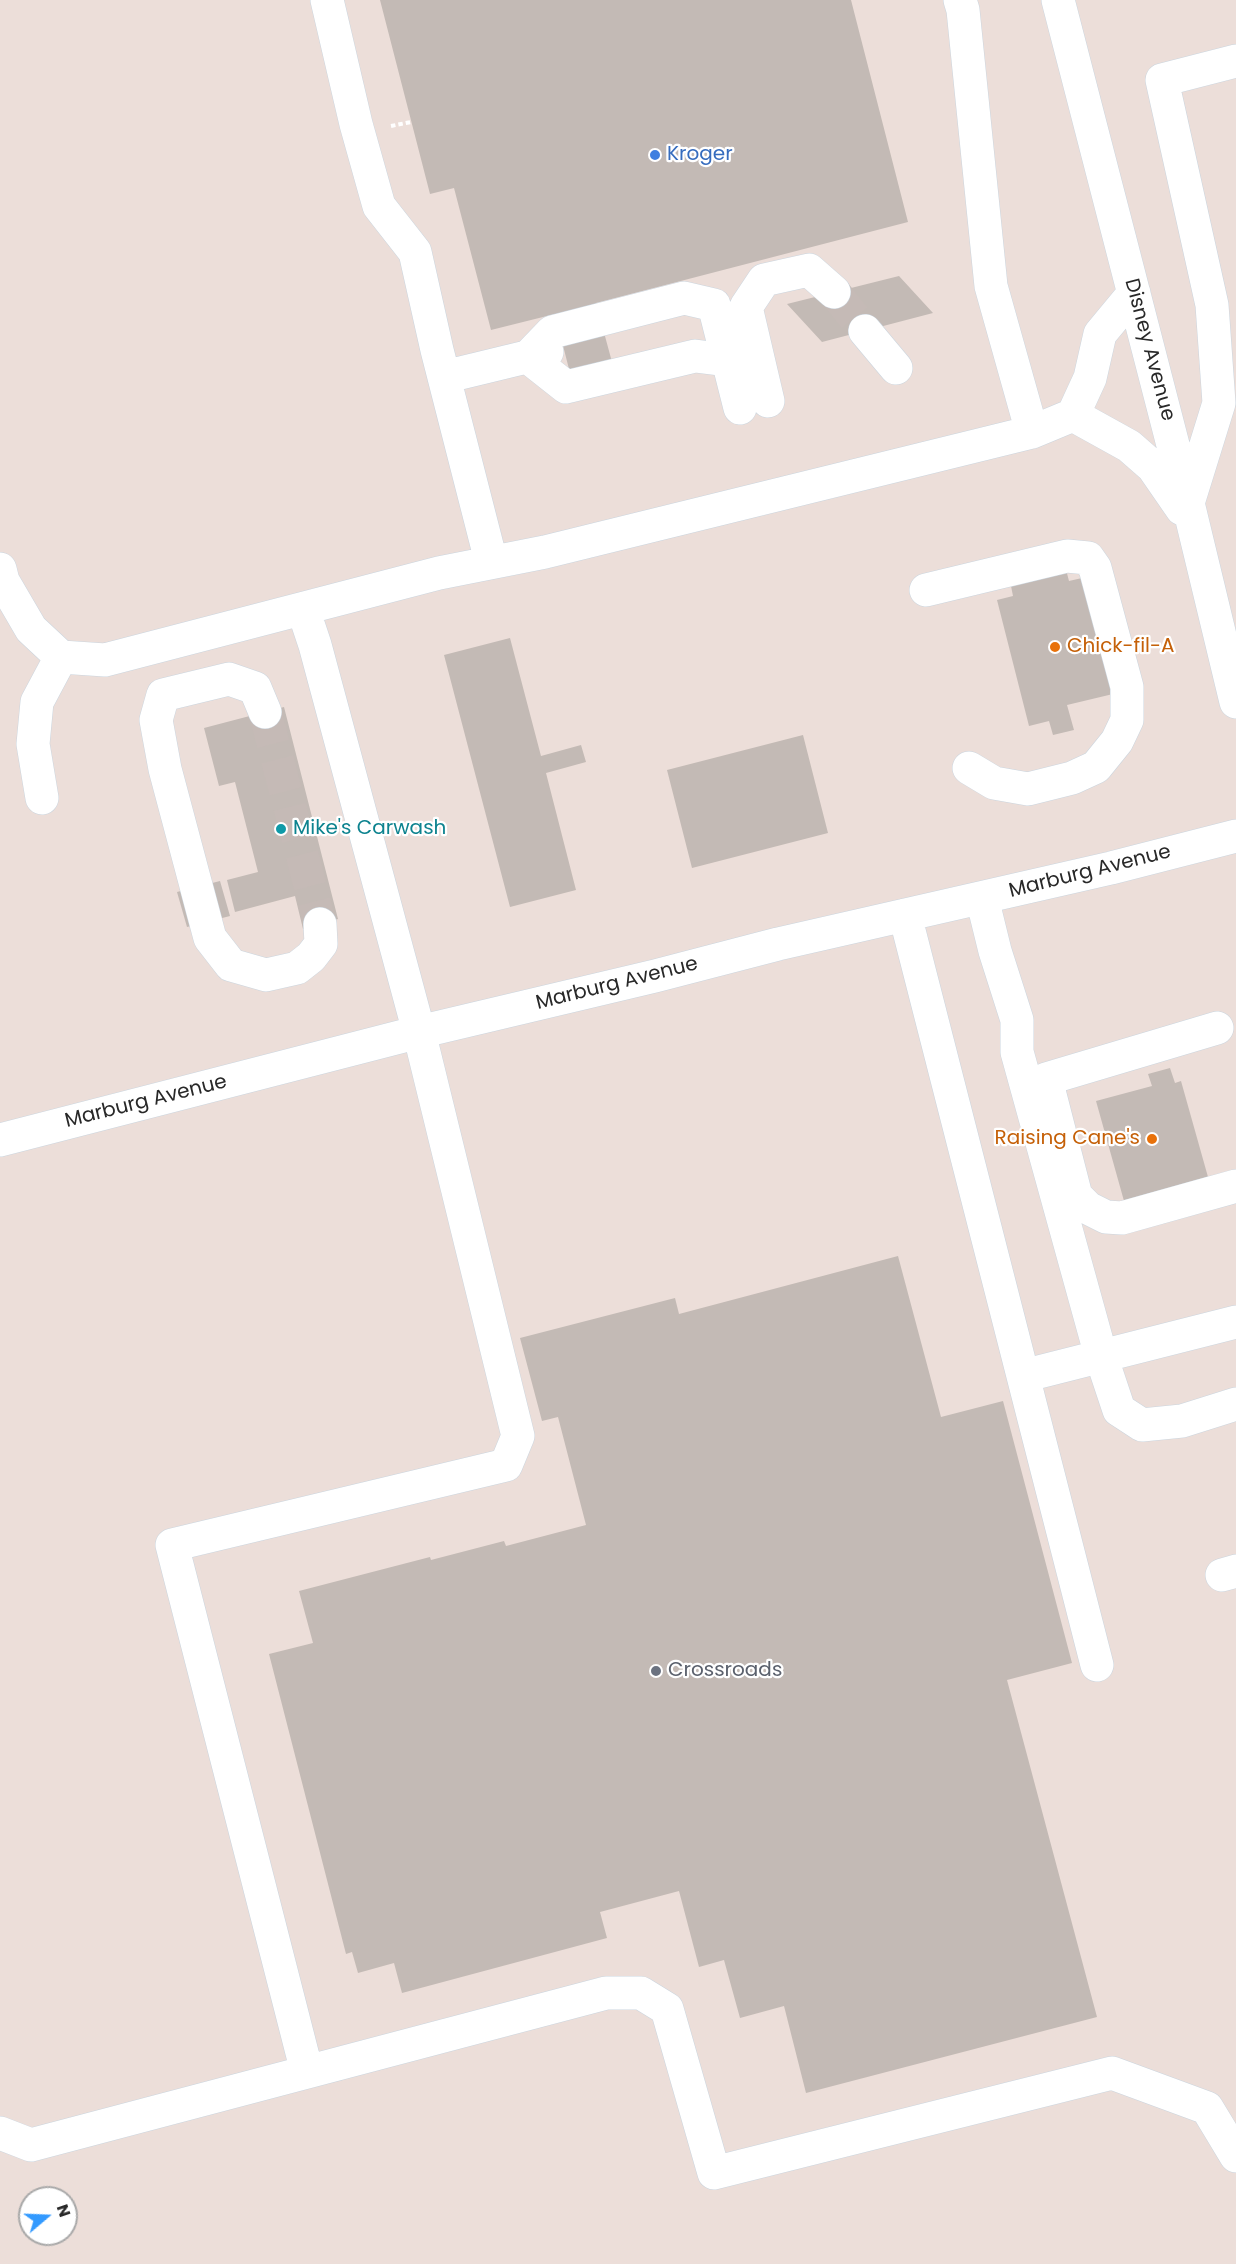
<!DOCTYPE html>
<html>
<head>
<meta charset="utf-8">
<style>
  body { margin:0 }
  #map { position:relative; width:1236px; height:2264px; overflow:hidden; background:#ecded9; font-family:Poppins,sans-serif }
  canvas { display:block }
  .north { position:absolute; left:18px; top:2186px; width:60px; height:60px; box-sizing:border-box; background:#fff; border:2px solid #a9a9a9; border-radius:50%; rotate:71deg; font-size:16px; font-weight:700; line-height:24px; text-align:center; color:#282828 }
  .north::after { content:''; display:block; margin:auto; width:21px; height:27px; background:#339aff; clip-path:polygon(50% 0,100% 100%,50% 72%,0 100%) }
</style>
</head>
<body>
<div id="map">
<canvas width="1236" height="2264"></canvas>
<div class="north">N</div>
</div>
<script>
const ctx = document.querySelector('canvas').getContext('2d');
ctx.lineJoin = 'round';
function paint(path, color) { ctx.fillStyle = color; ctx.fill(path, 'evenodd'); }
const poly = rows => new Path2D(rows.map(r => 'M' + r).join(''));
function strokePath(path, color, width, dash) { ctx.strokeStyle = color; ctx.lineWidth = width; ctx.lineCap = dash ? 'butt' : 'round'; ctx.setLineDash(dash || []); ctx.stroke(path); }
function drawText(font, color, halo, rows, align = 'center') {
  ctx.font = font + ' Poppins,sans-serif'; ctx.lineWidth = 4.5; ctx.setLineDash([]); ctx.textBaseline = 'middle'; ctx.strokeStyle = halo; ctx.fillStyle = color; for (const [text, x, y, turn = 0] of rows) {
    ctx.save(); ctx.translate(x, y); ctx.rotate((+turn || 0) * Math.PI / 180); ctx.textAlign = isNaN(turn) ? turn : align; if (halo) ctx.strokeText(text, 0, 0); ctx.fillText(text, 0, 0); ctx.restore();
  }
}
paint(poly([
  [380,0,851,0,908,222,596,303,612,362,570,373,555,314,491,330,454,188,430,194],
  [899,276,933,313,822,342,787,304],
  [1064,562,1069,581,1082,578,1113,694,1067,705,1074,730,1053,735,1049,721,1029,726,997,600,1013,596,1009,576],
  [510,638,541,756,581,745,586,762,546,773,576,890,510,907,444,655],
  [284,707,338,919,303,929,295,896,235,912,227,880,258,872,235,782,219,786,204,728],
  [803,735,828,833,692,868,667,770],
  [220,881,230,916,187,927,177,892],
  [1170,1068,1175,1083,1181,1081,1208,1177,1124,1201,1096,1101,1152,1086,1148,1074],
  [898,1256,941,1417,1003,1401,1072,1663,1007,1680,1097,2017,806,2093,784,2006,740,2018,724,1960,699,1967,679,1891,600,1912,607,1938,402,1993,394,1963,358,1973,352,1952,346,1954,269,1654,313,1643,299,1591,430,1557,431,1560,504,1541,506,1546,586,1525,558,1417,542,1421,520,1338,675,1298,679,1314]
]), '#c3bab5');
strokePath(poly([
  [834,292,865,331],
  [265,712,320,924]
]), '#c5bab6', 33, [33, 16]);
const minor = poly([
  [327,0,356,124,379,206,415,252,437,350,491,561],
  [960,0,963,10,991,286,1032,432],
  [1058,0,1188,503,1236,702],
  [865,331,896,368],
  [528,357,552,332,684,298,714,305,740,408],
  [528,357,566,387,695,356,727,360],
  [444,377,547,352],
  [768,401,746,307,764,280,809,270,834,292],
  [1073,415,1129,446,1153,467,1182,509],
  [1188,503,1219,403,1212,305,1162,80,1236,61],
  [0,569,3,581,31,629,61,657,105,660,439,573,545,552,1032,432,1073,415,1090,378,1100,334,1134,293],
  [926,590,1067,556,1088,558,1095,568,1127,687,1127,720,1117,741,1096,767,1072,778,1028,789,994,783,969,768],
  [303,609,315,645,419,1032,518,1436,506,1465,172,1545,307,2072,606,1993,641,1993,667,2009,714,2173,1112,2073,1207,2108,1236,2156],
  [265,712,255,688,229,679,163,695,156,720,165,769,210,938,231,965,266,975,297,968,311,957,321,944,320,924],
  [42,798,33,744,37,702,61,657],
  [982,898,995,951,1017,1020,1017,1052,1101,1356,1119,1410,1142,1425,1182,1421,1236,1404],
  [905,915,1097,1665],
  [1217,1028,1046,1079,1076,1196,1088,1208,1106,1217,1122,1218,1236,1186],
  [0,1140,419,1032,655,976,778,944,1111,868,1236,836],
  [1023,1376,1236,1322],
  [1222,1575,1236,1571],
  [0,2133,31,2145,307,2072]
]);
strokePath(minor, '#cbd5de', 34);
strokePath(poly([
  [391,126,411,122]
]), '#fff', 4, [4.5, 3]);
strokePath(minor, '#fff', 33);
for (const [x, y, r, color] of [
  [655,155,6,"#3f7fe0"],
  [1055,647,6,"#e8710a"],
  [281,829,6,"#0f9aa8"],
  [1152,1139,6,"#e8710a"],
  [656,1671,6,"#6b7280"]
]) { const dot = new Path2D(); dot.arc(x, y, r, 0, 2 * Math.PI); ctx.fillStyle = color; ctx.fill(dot); strokePath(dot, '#fff', 2); }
drawText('20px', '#366cbe', '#fff', [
  ["Kroger",667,155]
], 'left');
drawText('20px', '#282828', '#fff', [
  ["Disney Avenue",1149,350,75],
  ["Marburg Avenue",1090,872,-14],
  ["Marburg Avenue",617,984,-14],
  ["Marburg Avenue",146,1102,-14]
]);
drawText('20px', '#c56008', '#fff', [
  ["Chick-fil-A",1067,647],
  ["Raising Cane's",1140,1139,"right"]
], 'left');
drawText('20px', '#0d838f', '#fff', [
  ["Mike's Carwash",293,829]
], 'left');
drawText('20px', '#5b616d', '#fff', [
  ["Crossroads",668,1671]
], 'left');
</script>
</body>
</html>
